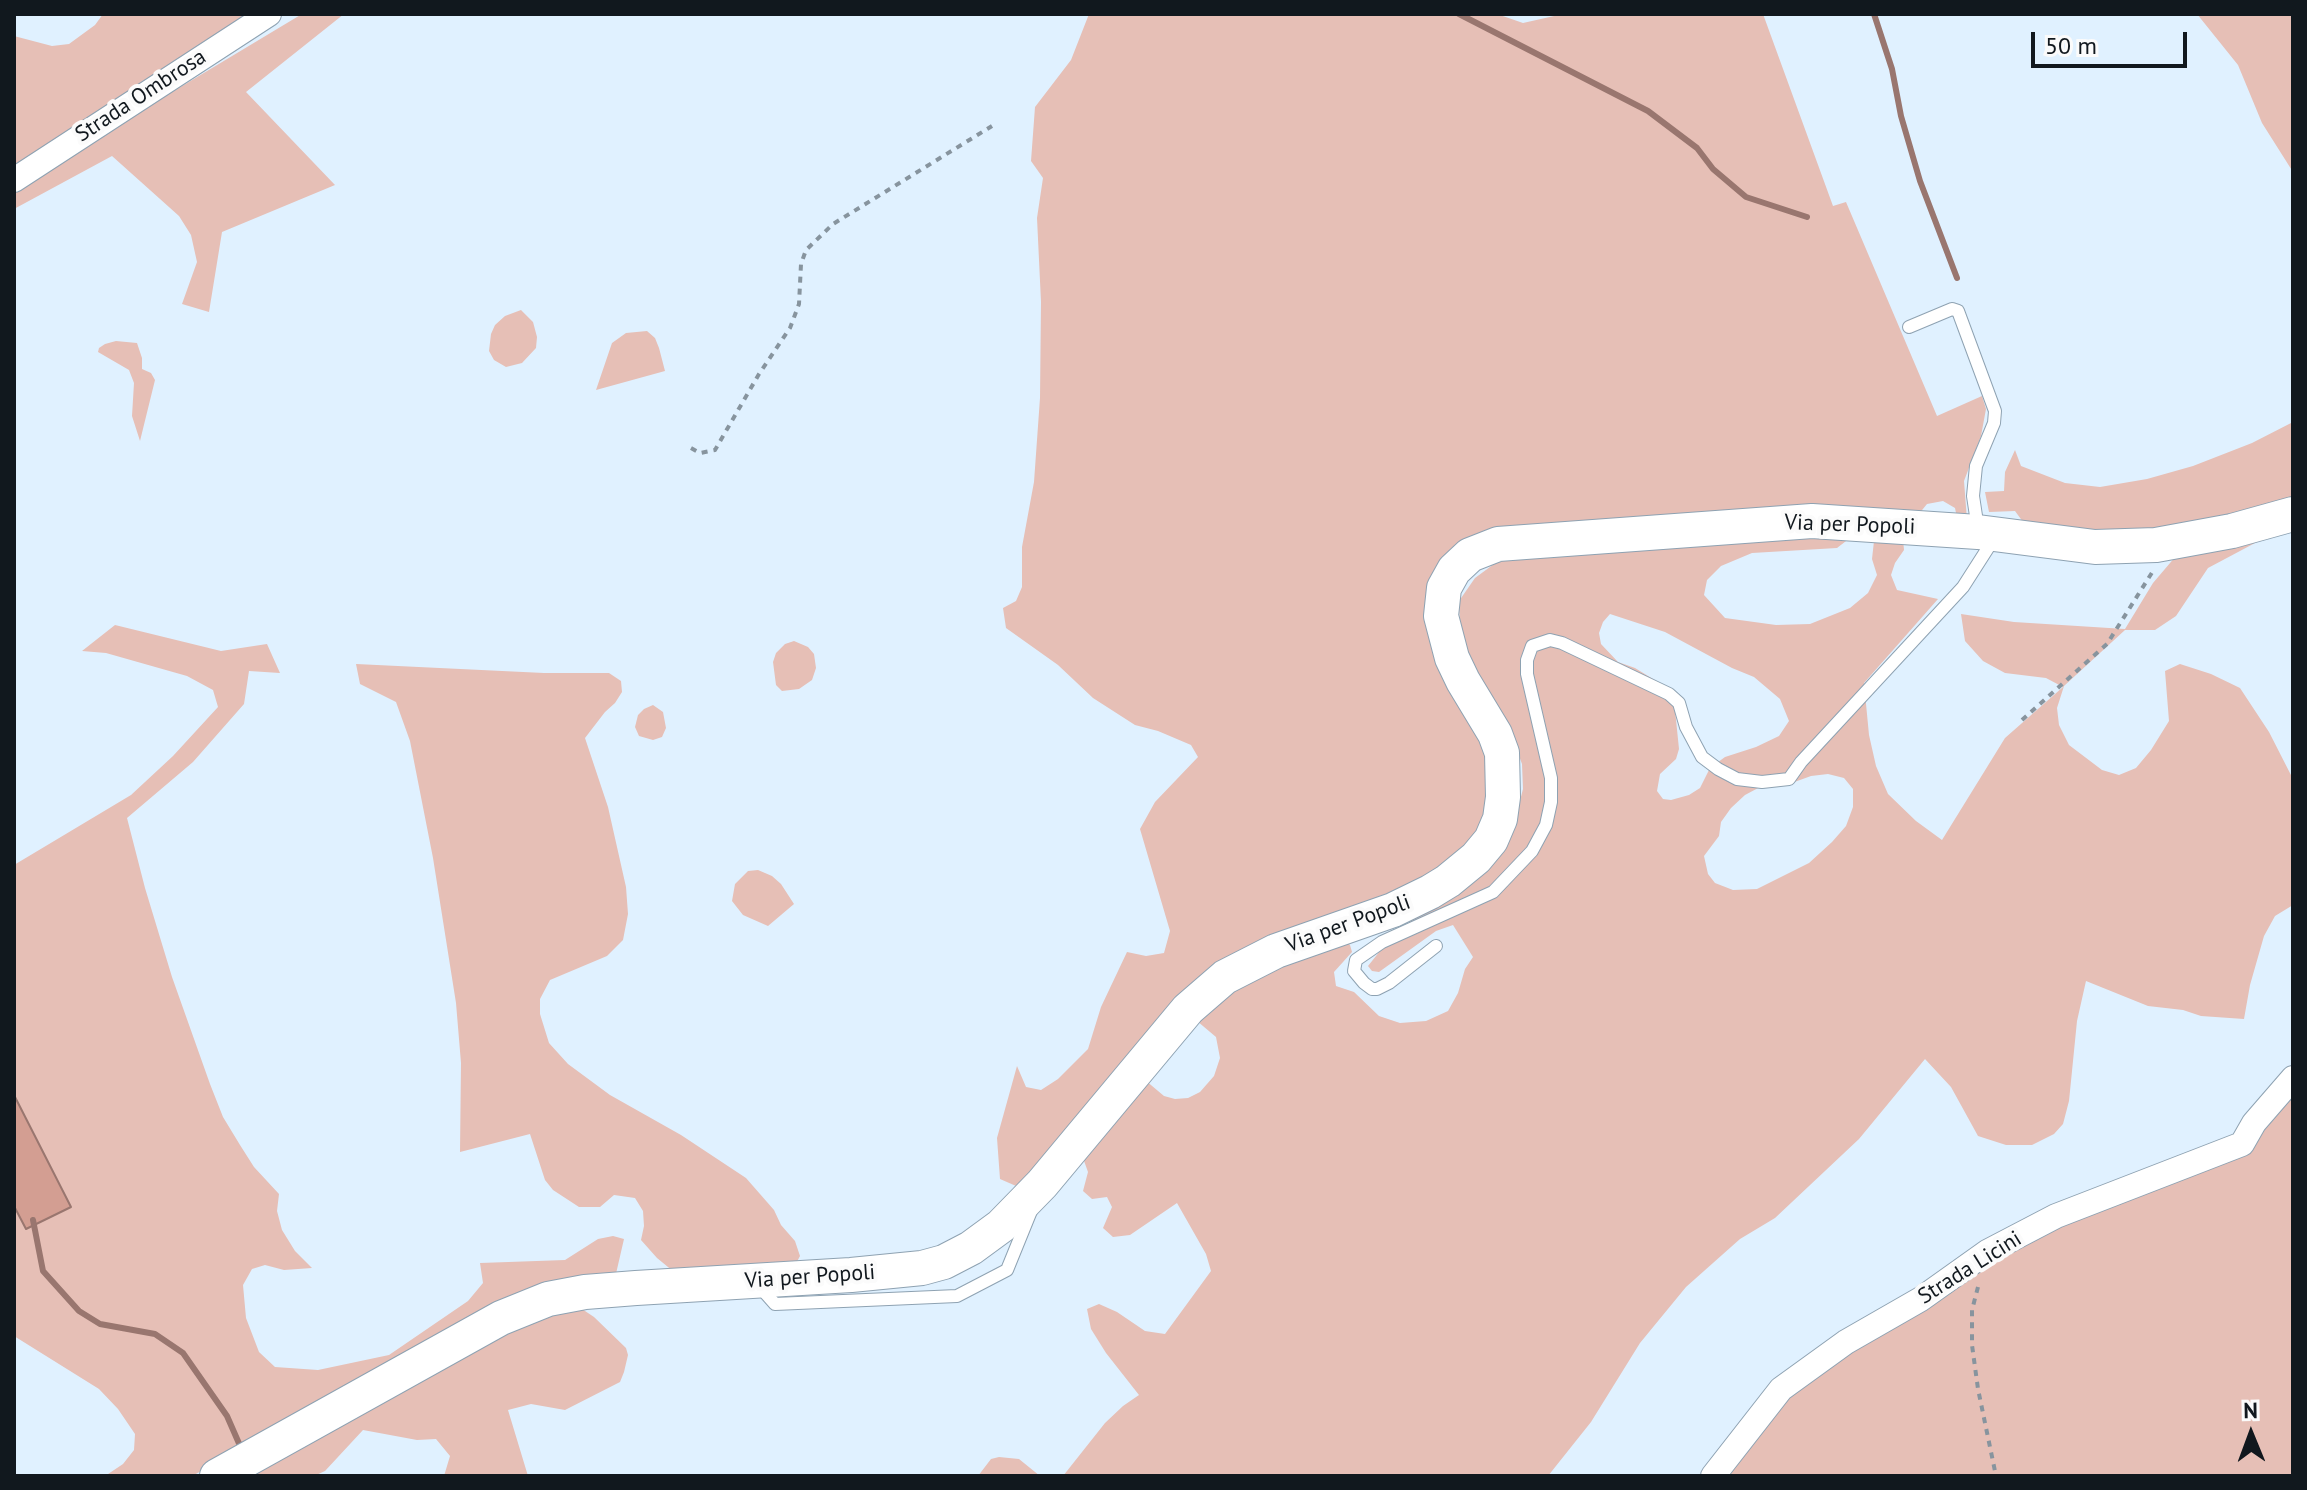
<!DOCTYPE html>
<html>
<head>
<meta charset="utf-8">
<style>
  body { margin:0 }
  #map { position:relative; width:2307px; height:1490px; overflow:hidden; background:#e0f1ff; font-family:"PT Sans",sans-serif }
  canvas { display:block }
  .frame { position:absolute; inset:0; border:16px solid #11181e; pointer-events:none }
  .north { position:absolute; left:2211px; top:1394px; width:80px; height:80px; -webkit-text-stroke:6px #fbfbfb; paint-order:stroke; rotate:359deg; font-size:22px; font-weight:700; line-height:32px; text-align:center; color:#11181e }
  .north::after { content:''; display:block; margin:auto; width:28px; height:36px; background:#11181e; clip-path:polygon(50% 0,100% 100%,50% 72%,0 100%) }
  .scale { position:absolute; left:2031px; top:32px; width:156px; height:36px; box-sizing:border-box; border:4px solid #11181e; border-top:0; padding-left:10px; font-size:24px; line-height:28px; white-space:nowrap; color:#11181e; -webkit-text-stroke:6px #fbfbfb; paint-order:stroke }
</style>
</head>
<body>
<div id="map">
<canvas width="2307" height="1490"></canvas>
<div class="frame"></div>
<div class="north">N</div>
<div class="scale">50 m</div>
</div>
<script>
const ctx = document.querySelector('canvas').getContext('2d');
ctx.lineJoin = 'round';
function paint(path, color) { ctx.fillStyle = color; ctx.fill(path, 'evenodd'); }
const poly = rows => new Path2D(rows.map(r => 'M' + r).join(''));
function strokePath(path, color, width, dash) { ctx.strokeStyle = color; ctx.lineWidth = width; ctx.lineCap = dash ? 'butt' : 'round'; ctx.setLineDash(dash || []); ctx.stroke(path); }
function drawText(font, color, halo, rows, align = 'center') {
  ctx.font = font + ' "PT Sans",sans-serif'; ctx.lineWidth = 8; ctx.setLineDash([]); ctx.textBaseline = 'middle'; ctx.strokeStyle = halo; ctx.fillStyle = color; for (const [text, x, y, turn = 0] of rows) {
    ctx.save(); ctx.translate(x, y); ctx.rotate((+turn || 0) * Math.PI / 180); ctx.textAlign = isNaN(turn) ? turn : align; if (halo) ctx.strokeText(text, 0, 0); ctx.fillText(text, 0, 0); ctx.restore();
  }
}
paint(poly([
  [103,14,257,14,14,167,14,36,52,46,69,44,95,25],
  [302,14,344,14,246,92,335,185,222,232,209,312,182,304,197,262,191,235,179,216,112,156,14,209,14,187],
  [1089,14,1497,14,1523,23,1563,14,1763,14,1833,206,1846,202,1937,416,1982,396,1986,409,1981,436,1964,481,1967,520,1957,518,1955,508,1943,501,1927,504,1918,515,1537,527,1433,598,1481,719,1495,808,1455,870,1272,945,1023,1189,1000,1179,997,1138,1017,1066,1026,1087,1041,1090,1058,1079,1088,1049,1101,1007,1127,952,1146,956,1164,953,1170,931,1140,829,1155,802,1198,757,1191,745,1158,731,1135,725,1093,698,1058,665,1006,628,1003,608,1016,601,1022,587,1022,547,1034,482,1040,398,1041,302,1037,218,1043,178,1031,161,1035,107,1071,60],
  [2197,14,2293,14,2293,172,2262,123,2238,65],
  [521,310,533,322,537,337,536,348,522,363,506,367,494,360,489,351,491,334,495,325,505,316],
  [647,331,655,338,659,348,665,371,596,390,612,343,626,333],
  [116,341,137,343,142,358,142,369,151,373,155,380,140,441,132,416,134,383,129,370,98,352,99,348,105,344],
  [2293,422,2293,506,2149,537,2026,526,2015,511,1989,512,1985,492,2004,491,2005,472,2015,450,2021,466,2065,483,2100,487,2147,479,2193,466,2252,443],
  [2293,524,2293,535,2287,526,2208,568,2176,616,2155,630,2125,630,2064,686,2057,708,2059,725,2069,745,2102,770,2119,775,2136,768,2151,750,2169,721,2165,671,2180,664,2211,674,2240,688,2269,732,2293,779,2293,905,2275,916,2264,936,2250,985,2244,1019,2201,1016,2183,1010,2148,1006,2086,981,2077,1021,2069,1101,2063,1124,2054,1134,2032,1145,2006,1145,1978,1136,1951,1087,1925,1059,1859,1139,1775,1218,1740,1239,1686,1287,1640,1343,1591,1422,1548,1476,1063,1476,1105,1423,1123,1406,1139,1395,1106,1353,1091,1329,1087,1309,1099,1304,1117,1312,1145,1331,1165,1334,1211,1271,1206,1254,1177,1203,1130,1235,1113,1237,1103,1228,1112,1207,1107,1197,1092,1199,1083,1191,1088,1172,1083,1158,1145,1080,1164,1096,1175,1099,1188,1098,1200,1092,1214,1076,1220,1058,1216,1037,1197,1021,1231,990,1253,974,1272,964,1334,941,1343,939,1350,945,1352,952,1334,972,1336,986,1354,992,1379,1016,1400,1023,1426,1021,1448,1011,1458,993,1465,969,1473,957,1453,925,1436,931,1379,972,1372,971,1368,966,1380,951,1393,942,1418,912,1456,886,1493,853,1514,824,1523,789,1522,764,1508,726,1473,669,1460,626,1459,601,1475,578,1494,564,1524,552,1550,546,1800,526,1863,528,1837,548,1752,553,1721,566,1707,580,1704,595,1725,618,1776,625,1810,624,1850,608,1868,593,1877,575,1872,559,1874,541,1880,536,1896,536,1903,539,1904,550,1895,563,1891,575,1897,590,1938,599,1864,683,1869,735,1876,766,1888,794,1916,821,1942,840,2005,738,2063,687,2046,678,2005,673,1983,661,1965,641,1961,614,2014,622,2125,629,2153,583,2176,556,2287,526],
  [1610,614,1665,632,1732,668,1754,677,1780,699,1789,721,1779,736,1756,747,1725,757,1710,768,1700,788,1689,795,1671,800,1663,799,1657,791,1660,774,1676,759,1679,749,1675,710,1666,687,1635,668,1618,662,1601,644,1599,633,1603,622],
  [1828,774,1844,778,1853,789,1853,807,1846,826,1832,842,1809,863,1757,889,1733,890,1715,883,1708,874,1704,856,1719,836,1721,822,1731,808,1745,795,1760,787,1789,784,1811,776],
  [115,625,221,651,267,644,280,673,249,671,244,704,193,762,127,818,145,888,172,977,210,1084,223,1117,240,1145,254,1167,279,1194,277,1211,282,1230,295,1251,312,1268,284,1270,265,1265,252,1269,243,1285,246,1318,259,1352,275,1367,318,1370,389,1355,468,1301,483,1283,480,1263,565,1260,598,1239,613,1236,624,1239,615,1278,475,1324,192,1476,105,1476,123,1464,134,1450,135,1434,118,1409,99,1389,14,1336,14,1206,26,1229,71,1207,14,1095,14,865,131,795,173,756,218,707,213,690,187,676,106,653,82,651],
  [794,641,808,647,814,654,816,668,812,680,799,689,782,691,776,685,773,662,776,653,785,644],
  [356,664,544,673,609,673,621,681,622,692,615,703,605,712,585,738,608,807,626,887,628,914,623,940,607,956,550,980,540,999,540,1014,549,1043,568,1064,610,1095,681,1135,746,1178,774,1210,781,1225,795,1241,800,1256,792,1271,679,1276,657,1258,641,1240,644,1226,643,1211,635,1198,614,1195,600,1207,579,1207,553,1190,545,1180,530,1134,460,1152,461,1063,456,1003,433,858,410,741,396,702,360,684],
  [653,705,663,712,666,728,662,737,653,740,639,736,635,727,638,715,644,709],
  [758,870,772,876,781,884,794,904,768,926,743,915,732,901,735,884,748,871],
  [2293,1084,2293,1476,1725,1476,1788,1391,2015,1244,2211,1159],
  [582,1309,594,1317,626,1348,628,1355,624,1372,620,1382,565,1410,531,1404,508,1410,528,1476,444,1476,450,1456,436,1439,417,1440,363,1430,325,1471,314,1476,237,1476,515,1320],
  [999,1457,1019,1459,1040,1476,978,1476,991,1459]
]), '#e6bfb6');
const water = poly([
  [14,1095,71,1207,26,1229,14,1206,14,1095]
]);
paint(water, '#d39e92');
strokePath(water, '#99766f', 2);
strokePath(poly([
  [1459,14,1648,111,1697,148,1713,169,1746,197,1807,217],
  [1874,14,1892,69,1901,116,1920,181,1957,278],
  [33,1220,43,1271,79,1311,100,1324,155,1334,183,1353,227,1416,241,1448]
]), '#99766f', 6);
const service = poly([
  [1909,327,1952,309,1958,311,1995,411,1994,423,1976,466,1973,496,1978,529],
  [1436,946,1389,983,1377,989,1372,989,1364,983,1354,971,1356,960,1382,942,1493,892,1532,851,1546,825,1551,802,1551,778,1527,674,1527,660,1532,646,1550,640,1562,643,1669,694,1679,703,1686,727,1702,757,1718,769,1737,779,1762,782,1789,779,1801,762,1963,587,1995,537],
  [760,1287,775,1304,957,1296,1007,1270,1031,1211]
]);
const minor = poly([
  [14,180,269,14],
  [1713,1476,1781,1389,1846,1342,1921,1299,1987,1252,2056,1216,2242,1144,2254,1123,2293,1078]
]);
const secondary = poly([
  [217,1476,501,1318,548,1299,585,1292,636,1288,851,1275,922,1268,944,1262,971,1248,1001,1226,1042,1184,1188,1009,1225,977,1276,951,1393,910,1430,892,1448,881,1476,858,1491,840,1500,819,1503,797,1502,753,1495,734,1463,681,1452,658,1441,616,1444,588,1454,570,1470,555,1498,544,1812,521,1978,532,2095,547,2156,545,2232,531,2293,514]
]);
strokePath(service, '#8ea2b2', 14);
strokePath(minor, '#8ea2b2', 26);
strokePath(secondary, '#8ea2b2', 36);
strokePath(poly([
  [691,448,700,453,715,450,759,374,790,328,799,304,801,264,806,250,833,224,992,126],
  [2022,720,2107,644,2153,571],
  [1978,1287,1972,1310,1972,1345,1978,1389,1996,1476]
]), '#87949e', 4, [6, 6]);
strokePath(service, '#fff', 12);
strokePath(minor, '#fff', 24);
strokePath(secondary, '#fff', 34);
drawText('22px', '#11181e', '#fbfbfb', [
  ["Strada Ombrosa",141,96,-33],
  ["Via per Popoli",1850,525,2],
  ["Via per Popoli",1348,924,-20],
  ["Strada Licini",1970,1268,-32],
  ["Via per Popoli",810,1277,-4]
]);
</script>
</body>
</html>
